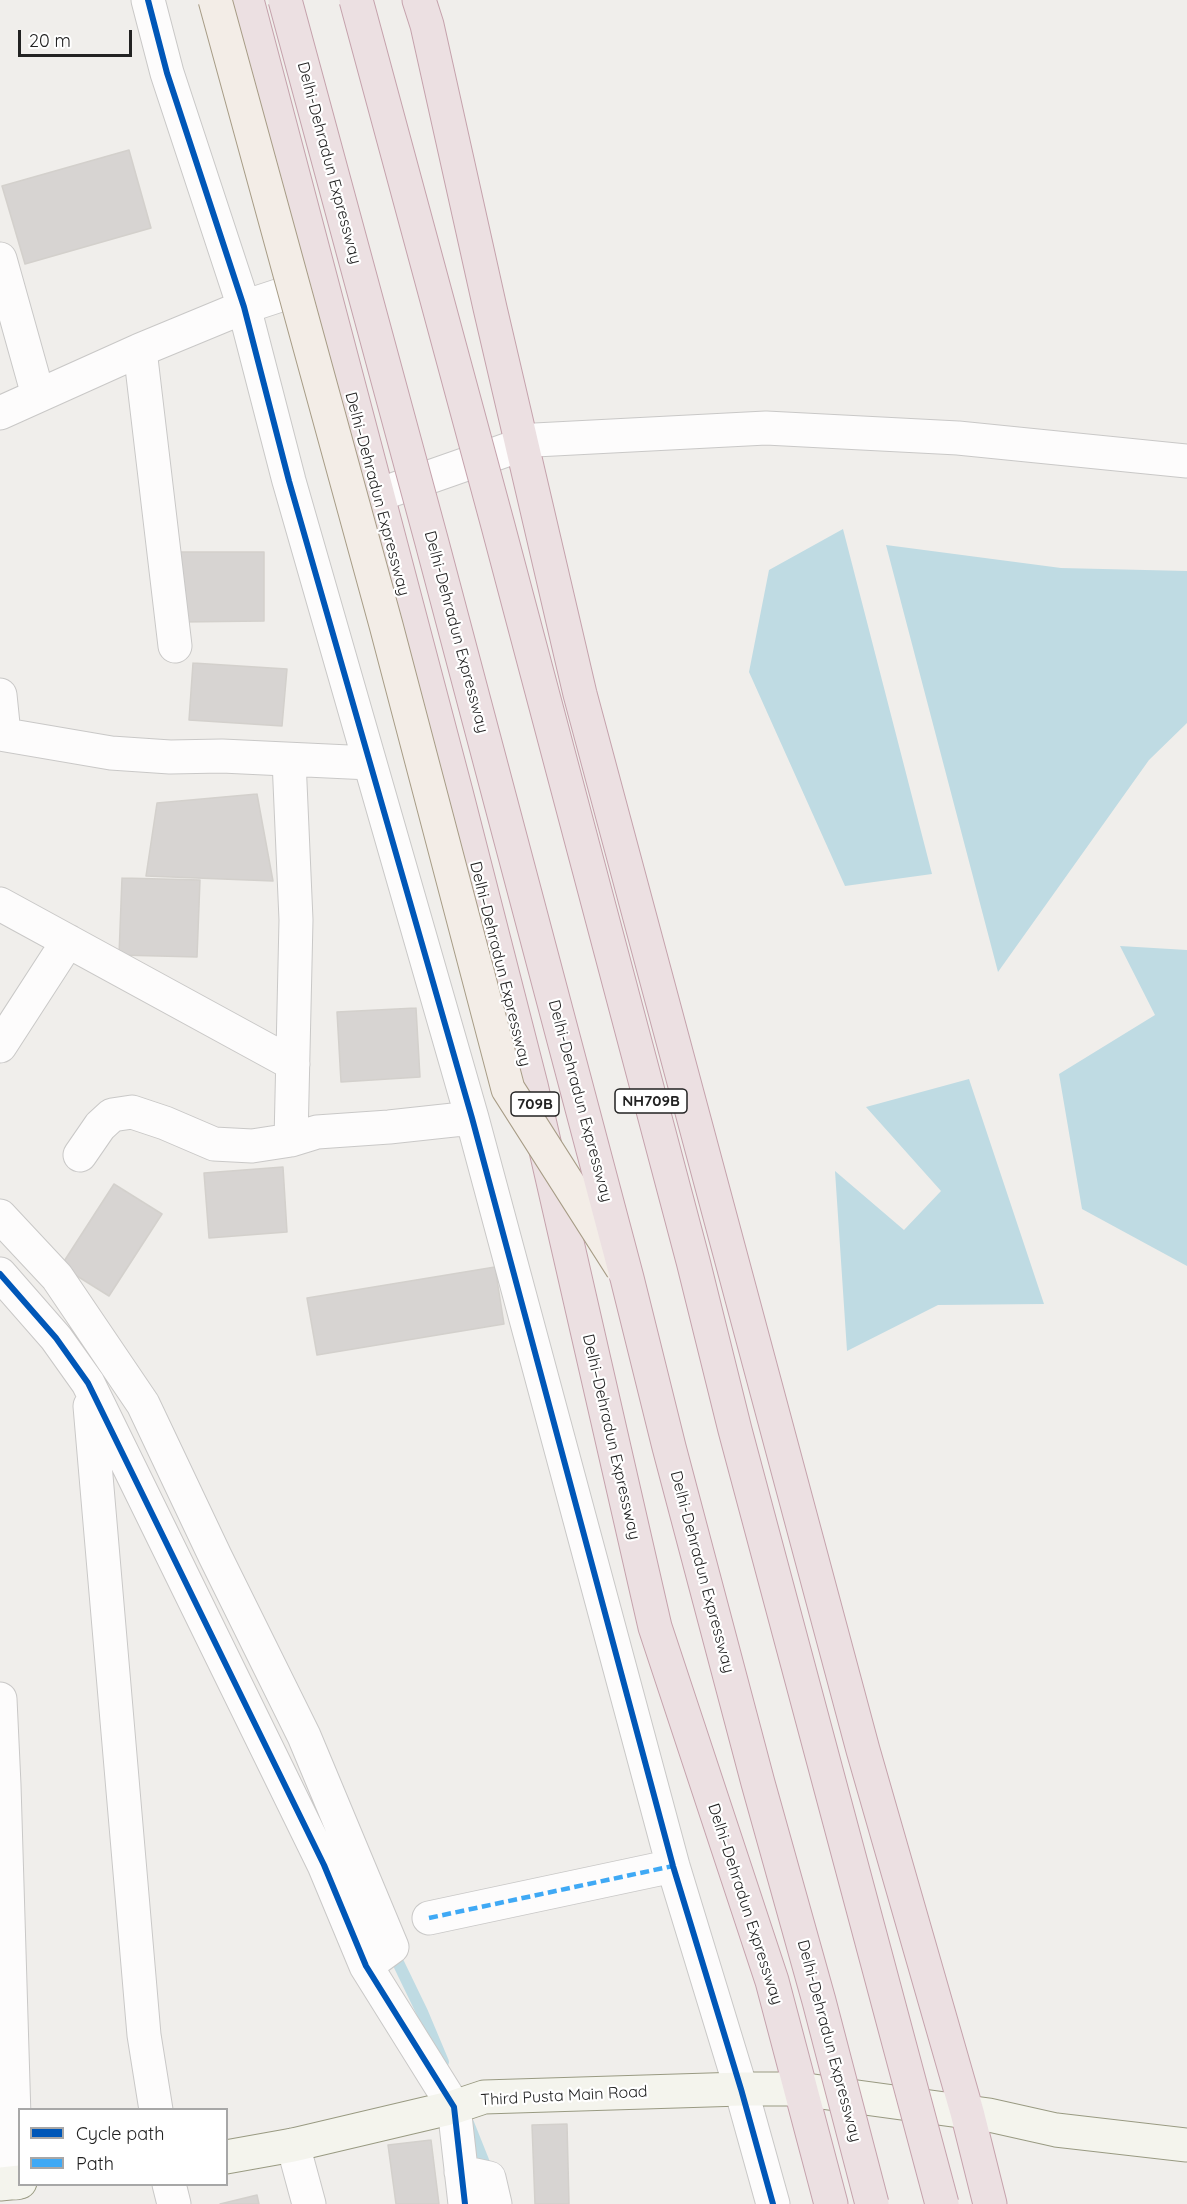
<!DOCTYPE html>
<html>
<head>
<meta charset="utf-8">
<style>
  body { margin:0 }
  #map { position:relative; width:1187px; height:2204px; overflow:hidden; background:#f0eeeb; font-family:Quicksand,sans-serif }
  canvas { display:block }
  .legend { position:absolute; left:18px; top:2108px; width:210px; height:78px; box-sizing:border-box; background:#fff; border:2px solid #a7a7a7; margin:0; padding:8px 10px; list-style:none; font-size:18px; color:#222 }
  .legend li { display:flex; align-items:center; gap:12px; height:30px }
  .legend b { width:30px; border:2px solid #a7a7a7 }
  .scale { position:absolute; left:18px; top:30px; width:114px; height:27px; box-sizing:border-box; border:3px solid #222; border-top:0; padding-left:8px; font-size:18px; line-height:21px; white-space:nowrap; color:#222; -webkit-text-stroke:4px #fff; paint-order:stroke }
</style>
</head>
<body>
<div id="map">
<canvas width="1187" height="2204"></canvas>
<ul class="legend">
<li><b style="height:8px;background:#0057b8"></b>Cycle path</li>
<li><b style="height:8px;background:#3fa9f5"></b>Path</li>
</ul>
<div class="scale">20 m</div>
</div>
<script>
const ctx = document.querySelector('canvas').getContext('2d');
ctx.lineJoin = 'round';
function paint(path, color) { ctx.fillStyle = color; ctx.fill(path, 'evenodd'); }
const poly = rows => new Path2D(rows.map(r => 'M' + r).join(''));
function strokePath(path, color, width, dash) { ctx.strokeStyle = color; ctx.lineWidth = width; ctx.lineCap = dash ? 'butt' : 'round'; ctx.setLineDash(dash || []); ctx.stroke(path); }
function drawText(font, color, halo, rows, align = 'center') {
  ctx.font = font + ' Quicksand,sans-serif'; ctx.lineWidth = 4.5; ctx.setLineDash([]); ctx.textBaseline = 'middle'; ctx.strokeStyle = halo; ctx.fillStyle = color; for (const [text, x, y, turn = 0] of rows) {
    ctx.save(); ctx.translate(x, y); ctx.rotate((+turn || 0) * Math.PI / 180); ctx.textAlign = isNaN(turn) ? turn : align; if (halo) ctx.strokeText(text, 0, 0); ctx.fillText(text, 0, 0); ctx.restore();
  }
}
paint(poly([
  [843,529,932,874,845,886,749,672,769,570],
  [886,545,1061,568,1187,571,1187,723,1149,760,998,972],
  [1120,946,1187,950,1187,1266,1082,1209,1059,1074,1155,1015],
  [969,1079,1044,1304,938,1305,847,1351,835,1171,904,1230,941,1191,866,1107]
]), '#bfdbe3');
strokePath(poly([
  [392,1950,422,2012,443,2062],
  [468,2123,488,2173]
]), '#bfdbe3', 12);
const building = poly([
  [129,150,151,228,25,264,2,186,129,150],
  [180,552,264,552,264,621,180,622,180,552],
  [193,663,287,669,282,726,189,720,193,663],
  [257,794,273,881,146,876,157,803,257,794],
  [122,878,200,880,197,957,119,955,122,878],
  [416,1008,420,1077,341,1082,337,1012,416,1008],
  [283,1167,287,1232,209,1238,204,1173,283,1167],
  [114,1184,162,1214,109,1296,61,1266,114,1184],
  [495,1267,504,1324,317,1355,307,1298,495,1267],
  [567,2124,569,2204,535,2204,532,2125,567,2124],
  [431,2140,439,2204,396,2204,388,2145,431,2140],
  [257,2195,259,2204,220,2204,257,2195]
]);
paint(building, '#d7d4d2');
strokePath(building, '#d3d0cc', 1.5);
const street = poly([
  [148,0,167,73,244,307,289,481,472,1118,673,1866,741,2089,773,2204],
  [0,259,38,395],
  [140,350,175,646],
  [0,413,140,350,244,307,320,282],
  [378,495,535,440,766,428,958,438,1187,461],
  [0,695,4,734],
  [0,734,111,753,170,757,222,756,370,763],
  [289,760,296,920,291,1140],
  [0,904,293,1064],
  [0,1046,68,941],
  [80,1155,100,1126,112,1115,132,1112,165,1123,214,1144,252,1146,291,1140,317,1132,389,1127,472,1118],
  [0,1216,57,1277,143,1404,215,1556,304,1736,392,1947,366,1966],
  [0,1274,56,1338,88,1383,324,1865,366,1966,454,2107,465,2204],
  [90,1406,144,2035,156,2110],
  [0,1699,4,1785,16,2183],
  [429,1918,673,1866],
  [293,2145,309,2204],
  [461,2172,489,2178,495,2204],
  [169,2184,174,2204]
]);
const secondary = poly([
  [226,2157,293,2145,454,2107,484,2097,741,2089,799,2089,989,2115,1056,2130,1187,2145],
  [0,2184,20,2182]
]);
const highway = poly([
  [247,0,456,792,531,1085,655,1627,772,1981,831,2204],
  [419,0,427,25,490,308,580,694,863,1750,967,2112,990,2204]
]);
strokePath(street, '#c9c8c7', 35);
strokePath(secondary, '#999a82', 35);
strokePath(highway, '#c5a2ac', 35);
strokePath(street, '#fdfcfc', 33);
strokePath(secondary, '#f4f4ed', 33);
strokePath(highway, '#ece0e2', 33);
const primaryBridge = poly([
  [215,0,386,625,508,1089,622,1268]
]);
const highwayBridge = poly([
  [285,0,431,539,627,1278,669,1447,758,1783,819,2001,872,2204],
  [356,0,497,522,693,1261,735,1430,942,2204]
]);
strokePath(primaryBridge, '#a79c86', 35, []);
strokePath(highwayBridge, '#c5a2ac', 35, []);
strokePath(primaryBridge, '#f3ede7', 33);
strokePath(highwayBridge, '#ece0e2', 33);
strokePath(poly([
  [429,1918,673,1866]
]), '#3fa9f5', 4.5, [9, 4.5]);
strokePath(poly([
  [148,0,167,73,244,307,289,481,472,1118,673,1866,741,2089,773,2204],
  [0,1274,56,1338,88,1383,324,1865,366,1966,454,2107,465,2204]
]), '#0057b8', 6);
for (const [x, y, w] of [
  [651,1101,72],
  [535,1104,48]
]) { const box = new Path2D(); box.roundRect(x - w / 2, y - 12, w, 24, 4.5); ctx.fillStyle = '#fff'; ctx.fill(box); strokePath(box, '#222', 1.5); }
drawText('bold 15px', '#222', null, [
  ["NH709B",651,1101],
  ["709B",535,1104]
]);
drawText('16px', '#222', '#fff', [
  ["Delhi-Dehradun Expressway",329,163,75],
  ["Delhi–Dehradun Expressway",377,494,75],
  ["Delhi-Dehradun Expressway",456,632,75],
  ["Delhi–Dehradun Expressway",500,964,76],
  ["Delhi-Dehradun Expressway",580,1101,75],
  ["Delhi–Dehradun Expressway",611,1437,77],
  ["Delhi-Dehradun Expressway",702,1572,75],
  ["Delhi–Dehradun Expressway",745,1904,72],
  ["Delhi-Dehradun Expressway",829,2041,75],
  ["Third Pusta Main Road",564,2096,-3]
]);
</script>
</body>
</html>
